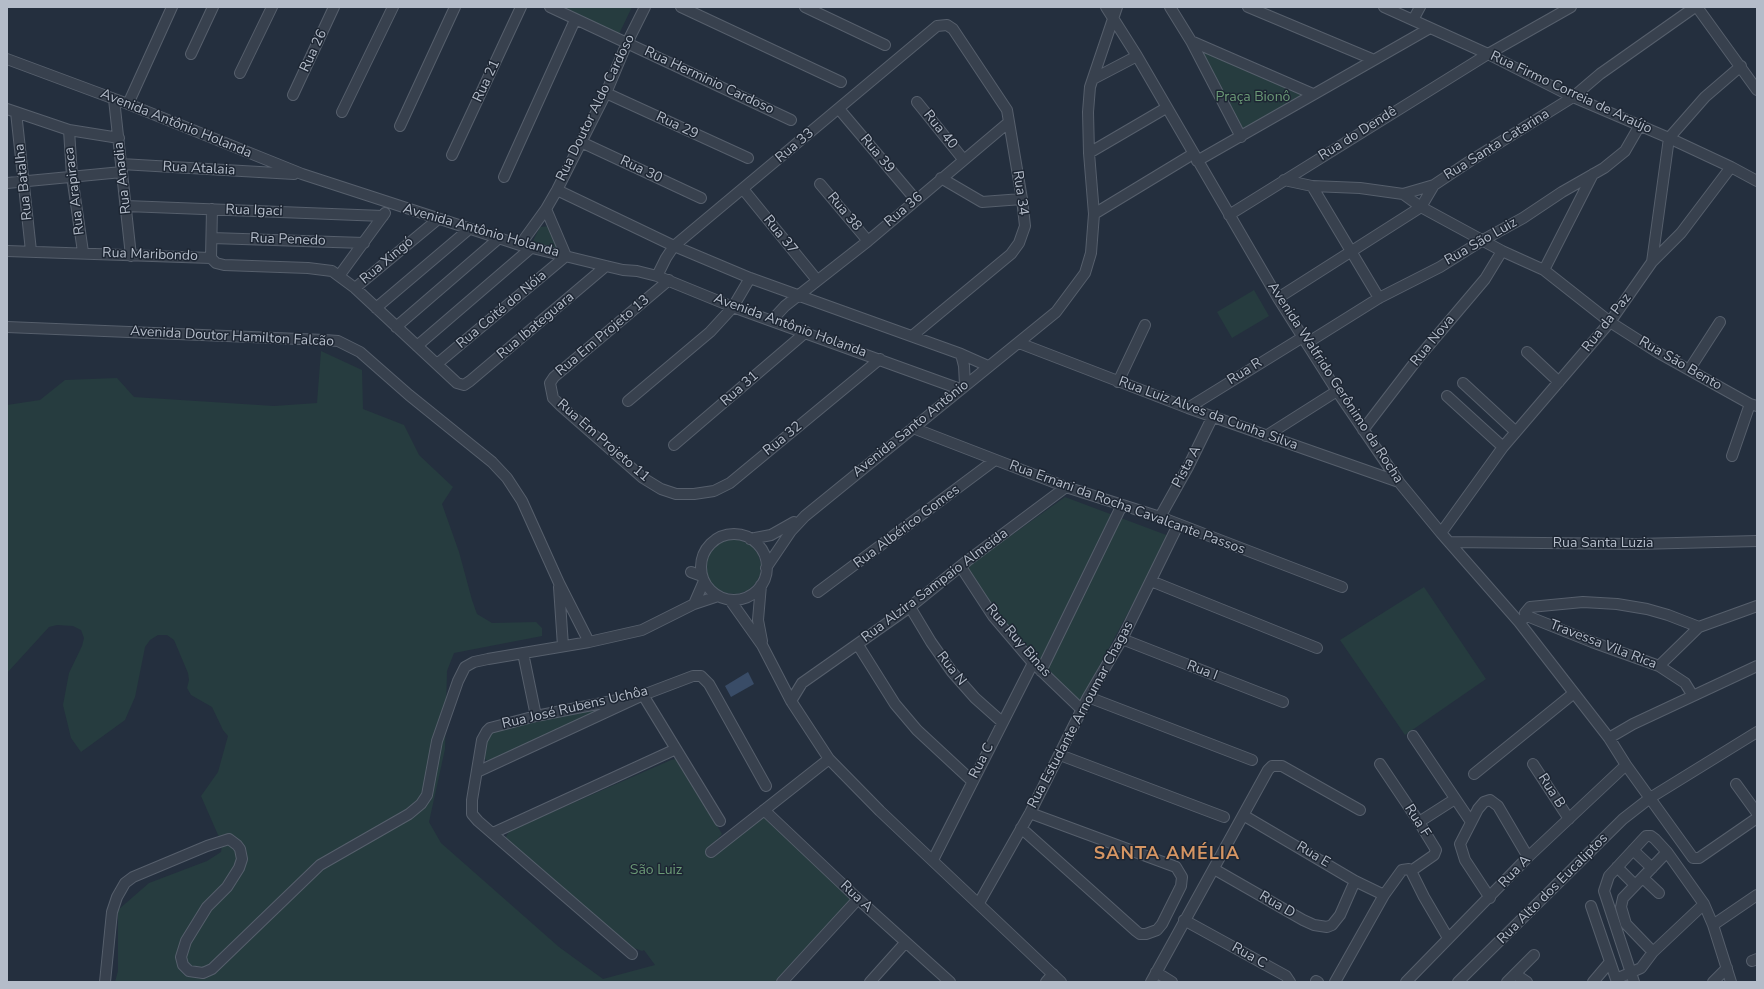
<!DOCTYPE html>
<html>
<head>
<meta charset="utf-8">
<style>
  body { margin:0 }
  #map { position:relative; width:1764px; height:989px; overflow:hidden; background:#242f3e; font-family:"Nunito Sans",sans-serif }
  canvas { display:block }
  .frame { position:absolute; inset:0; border:8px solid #b4bcc9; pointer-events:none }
</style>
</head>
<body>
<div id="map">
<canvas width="1764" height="989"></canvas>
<div class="frame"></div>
</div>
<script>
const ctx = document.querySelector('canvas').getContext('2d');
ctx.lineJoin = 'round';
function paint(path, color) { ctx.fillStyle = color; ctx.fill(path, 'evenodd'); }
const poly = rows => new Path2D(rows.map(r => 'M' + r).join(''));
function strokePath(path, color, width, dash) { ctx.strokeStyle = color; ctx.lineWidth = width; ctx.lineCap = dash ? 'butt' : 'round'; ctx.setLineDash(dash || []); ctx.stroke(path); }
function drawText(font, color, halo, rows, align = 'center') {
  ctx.font = font + ' "Nunito Sans",sans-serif'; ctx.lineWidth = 3; ctx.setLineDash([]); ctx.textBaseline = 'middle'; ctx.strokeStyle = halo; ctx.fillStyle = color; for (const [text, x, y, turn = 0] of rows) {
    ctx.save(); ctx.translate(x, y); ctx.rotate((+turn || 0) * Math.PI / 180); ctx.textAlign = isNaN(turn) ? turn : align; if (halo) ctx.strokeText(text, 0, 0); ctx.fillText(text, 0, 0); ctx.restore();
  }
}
paint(poly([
  [560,7,632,7,619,34],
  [1195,44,1306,95,1243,132],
  [550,226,560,251,532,243,540,227],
  [1254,290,1269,316,1232,338,1217,312],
  [321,351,362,370,363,409,404,425,419,455,453,487,442,504,459,552,472,600,477,614,492,623,536,622,542,628,542,636,454,653,447,671,445,749,429,822,441,843,559,947,603,979,655,965,644,950,642,951,634,948,629,948,506,840,506,837,509,831,671,760,675,759,679,760,722,834,714,843,714,846,765,817,851,900,779,982,115,982,118,971,118,910,149,883,207,861,221,852,222,844,201,796,218,772,228,736,223,730,212,707,191,695,187,688,189,680,188,673,174,640,167,635,158,635,150,640,145,647,135,697,125,720,81,752,71,738,63,705,69,673,82,646,84,638,81,630,73,626,57,625,49,627,7,673,7,405,40,400,65,380,117,378,134,397,274,406,317,403],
  [1065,497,1169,536,1080,702,1055,683,994,612,967,567],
  [735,538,751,545,758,554,761,564,760,575,755,584,747,591,737,594,726,593,716,588,709,580,706,569,707,559,712,549,721,542],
  [1424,587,1486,679,1405,735,1340,640],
  [615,706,489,762,485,759,483,754,488,734,495,730]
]), '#263c3f');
paint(poly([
  [748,672,754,684,731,697,725,686]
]), '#394c67');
const minor = poly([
  [550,7,791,120],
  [681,7,841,82],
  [805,7,885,45],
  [1106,7,1137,56,1278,298,1337,391,1399,482,1441,533,1519,622,1609,738,1626,765,1693,858,1699,858,1757,818],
  [1170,7,1191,41,1241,137],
  [1248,7,1372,59],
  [1384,7,1488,54,1573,97,1669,138,1731,167,1757,181],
  [1697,7,1757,90],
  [1413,20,1420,7],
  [1191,41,1313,94],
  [191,54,213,7],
  [7,59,128,104,302,174,520,245,606,266,623,270,637,271,657,276,733,307,960,389],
  [240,73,272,7],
  [1093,79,1137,56],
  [606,93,748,158],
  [293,95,334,7],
  [114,99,131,256],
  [917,102,963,159],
  [128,104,172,7],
  [7,109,69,130,119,138],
  [839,109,916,200],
  [16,112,31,251],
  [342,112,393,7],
  [400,126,455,7],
  [69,130,72,176,83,252],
  [581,142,701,198],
  [1089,153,1166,108],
  [452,155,521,7],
  [1197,161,1430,28],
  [121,164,294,174],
  [504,177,575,20],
  [941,178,982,202,1022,199],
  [1284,180,1312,186,1379,298],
  [7,183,122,172],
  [820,184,868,241],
  [1312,186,1360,188,1403,194,1421,207,1502,251,1544,270,1610,322,1657,352,1750,404,1757,406],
  [743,189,817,280],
  [557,190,674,246,750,278,961,354,988,366],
  [1403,194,1434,185,1470,161,1573,97,1600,74,1695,7],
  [126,206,383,216],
  [1094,214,1193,154],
  [1229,215,1488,54,1571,7],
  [212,238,364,243],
  [520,245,546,209,557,190,606,93,627,43,645,7],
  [7,251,211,258,216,263,224,265,308,268,332,271,355,288,457,383,464,385,470,381,606,266],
  [211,258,212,209],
  [1652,262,1669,138,1705,97,1741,66],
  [1544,270,1593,174],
  [339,276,385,213],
  [657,276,666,258,674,246,937,26,947,25,953,29,1007,110,1022,199,1025,226,1019,243,1011,254,912,336],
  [669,280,554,377,550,383,553,398,561,406,643,478,661,489,676,494,694,494,714,491,730,483,880,359],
  [355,288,437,220],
  [1278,298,1421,207,1434,185],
  [376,308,468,230],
  [772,320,785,306,868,241,1009,122],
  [7,327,324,340,338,341,360,352,409,395,492,462,507,478,522,501,559,583,589,642],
  [396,327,498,239],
  [1019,343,1188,408,1399,482],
  [1307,343,1379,298,1440,267,1483,240,1523,218,1562,192,1604,168,1625,151,1640,125],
  [417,346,531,248],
  [1527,352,1559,382],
  [961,354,964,366,965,385],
  [437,364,566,256,546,209],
  [1689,370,1720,322],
  [1118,382,1145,325],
  [1463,383,1516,432],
  [1447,396,1503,447],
  [628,401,710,332,733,307,750,278],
  [1188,408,1303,337],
  [913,428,1066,487,1160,517,1342,587],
  [1363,430,1419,357,1485,279,1502,251],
  [1266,436,1337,391],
  [674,445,806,332],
  [1732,456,1750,404],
  [1160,517,1188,467,1213,416],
  [1441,533,1503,447,1610,322,1652,262,1681,233,1731,167],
  '701 567a33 33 0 1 1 66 0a33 33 0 1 1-66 0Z',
  [750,539,771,535,794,522],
  [1449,542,1637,544,1757,541],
  [961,567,993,616,1033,663,1082,710],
  [766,568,791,531,805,516,1056,312,1085,273,1091,253,1094,214,1089,153,1088,112,1090,87,1117,7],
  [691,572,702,576],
  [1151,581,1317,648],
  [761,585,758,620,762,641],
  [559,587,563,646],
  [818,592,995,460],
  [730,600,762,645,791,701,829,759,880,811,1061,982],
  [694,604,704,581],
  [910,607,931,642,952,672,975,698,1002,722],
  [1527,616,1592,642,1659,666,1685,683,1693,696],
  [1519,622,1527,616,1525,613,1530,607,1583,602,1617,604,1647,609,1668,615,1699,627],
  [1122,639,1283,702],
  [858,645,895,704,917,730,972,781],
  [523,653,536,716],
  [1659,666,1699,627,1757,606],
  [1041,671,1122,505],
  [1088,697,1252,760],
  [791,701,802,683,910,607,967,561,1066,487],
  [1413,736,1471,822],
  [1609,738,1633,724,1757,666],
  [1060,755,1224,817],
  [1380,764,1419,822,1436,850,1434,855,1411,871],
  [1533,764,1569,819],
  [477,772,643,695,720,821],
  [1474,774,1574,693],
  [1736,784,1757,813],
  [764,810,858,899,950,982],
  [1243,815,1355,881,1384,895],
  [1419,822,1455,799],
  [1021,828,1136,931,1140,934,1146,934,1157,930,1162,924,1181,886,1182,877,1176,867,1030,813],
  [493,833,676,749],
  [1633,850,1652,868],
  [711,852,829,759],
  [933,860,1033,663],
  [1617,867,1635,885],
  [1214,869,1303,920,1314,925,1327,927,1332,925,1340,915,1355,881],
  [1643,878,1659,893],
  [1490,898,1465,860,1460,844,1478,809,1484,802,1490,800,1498,806,1528,857],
  [979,903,1030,813,1088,697,1122,639,1178,525],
  [1591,906,1617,982],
  [1184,920,1286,976,1290,982],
  [1713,925,1757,895],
  [1653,952,1626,924,1621,907,1623,898,1667,852],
  [632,954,478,821,472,814,472,800,482,740,487,731,490,728,536,716,643,695,693,676,701,676,709,684,718,700,766,786],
  [1752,961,1757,959],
  [1156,972,1172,982],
  [1515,974,1527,982],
  [1616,979,1641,968,1653,952,1704,904],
  [1316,981,1318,982],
  [105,982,112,912,117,897,125,883,133,877,207,846,229,839,237,845,240,849,242,859,239,868,227,887,207,907,186,941,181,957,183,965,189,971,203,973,212,969,320,865,409,814,421,804,427,795,437,741,458,681,465,667,474,662,488,659,589,642,642,630,694,604,718,596],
  [782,982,858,899],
  [870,982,905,943],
  [1046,982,1053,974],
  [1151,982,1268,770,1272,766,1282,766,1360,810],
  [1335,982,1384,895,1402,870,1409,869,1411,871,1424,897,1448,938],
  [1406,982,1528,857,1626,765],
  [1458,982,1623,819,1650,798,1757,732],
  [1507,982,1534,955],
  [1593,982,1610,962],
  [1634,982,1604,891,1609,876,1646,836,1651,836,1655,839,1667,852,1704,904,1713,925,1731,982],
  [1713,982,1727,968]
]);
strokePath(minor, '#565f6c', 12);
strokePath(minor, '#38414e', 10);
drawText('14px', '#b4bcc9', '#1d2633', [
  ["Rua 26",314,51,-65],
  ["Rua 21",487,81,-65],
  ["Rua Herminio Cardoso",709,81,25],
  ["Rua Firmo Correia de Araújo",1571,93,25],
  ["Rua Doutor Aldo Cardoso",596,108,-64],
  ["Avenida Antônio Holanda",176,124,22],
  ["Rua 29",677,126,25],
  ["Rua 40",940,130,51],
  ["Rua do Dendê",1358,134,-32],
  ["Rua Santa Catarina",1497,145,-32],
  ["Rua 33",795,146,-40],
  ["Rua 39",877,154,50],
  ["Rua Atalaia",199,169,3],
  ["Rua 30",641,170,25],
  ["Rua Anadia",123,178,-96],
  ["Rua Batalha",24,182,-96],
  ["Rua Arapiraca",75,191,-97],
  ["Rua 34",1020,193,82],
  ["Rua 36",904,210,-40],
  ["Rua Igaci",254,211,2],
  ["Rua 38",844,212,50],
  ["Avenida Antônio Holanda",481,231,16],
  ["Rua 37",780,235,51],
  ["Rua Penedo",288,240,2],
  ["Rua São Luiz",1481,242,-30],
  ["Rua Maribondo",150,255,2],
  ["Rua Xingó",387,261,-40],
  ["Rua Coité do Nóia",502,310,-40],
  ["Rua da Paz",1607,323,-52],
  ["Rua Ibateguara",536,326,-40],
  ["Avenida Antônio Holanda",790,326,20],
  ["Rua Em Projeto 13",603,336,-40],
  ["Avenida Doutor Hamilton Falcão",232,337,3],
  ["Rua Nova",1433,341,-51],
  ["Rua São Bento",1680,364,30],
  ["Rua R",1245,372,-32],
  ["Avenida Walfrido Gerônimo da Rocha",1335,383,57],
  ["Rua 31",740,389,-41],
  ["Rua Luiz Alves da Cunha Silva",1208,414,20],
  ["Avenida Santo Antônio",911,429,-39],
  ["Rua 32",783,439,-39],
  ["Rua Em Projeto 11",603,441,41],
  ["Pista A",1187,467,-62],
  ["Rua Ernani da Rocha Cavalcante Passos",1127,508,20],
  ["Rua Albérico Gomes",907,527,-37],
  ["Rua Santa Luzia",1603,544],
  ["Rua Alzira Sampaio Almeida",935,586,-37],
  ["Rua Ruy Binas",1018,641,49],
  ["Travessa Vila Rica",1603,645,21],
  ["Rua N",951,669,52],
  ["Rua I",1202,671,21],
  ["Rua José Rubens Uchôa",575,708,-13],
  ["Rua Estudante Arnoumar Chagas",1081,715,-62],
  ["Rua C",982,761,-63],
  ["Rua B",1551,791,57],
  ["Rua F",1417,821,57],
  ["Rua E",1313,855,31],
  ["Rua A",1515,872,-46],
  ["Rua Alto dos Eucaliptos",1553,889,-45],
  ["Rua A",856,897,43],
  ["Rua D",1277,905,30],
  ["Rua C",1249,956,29]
]);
drawText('14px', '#6b9a76', '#1d2633', [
  ["Praça Bionô",1253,98],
  ["São Luiz",656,871]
]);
ctx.letterSpacing = '1px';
drawText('bold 18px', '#d59563', '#1d2633', [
  ["SANTA AMÉLIA",1167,855]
]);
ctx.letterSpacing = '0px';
</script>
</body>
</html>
